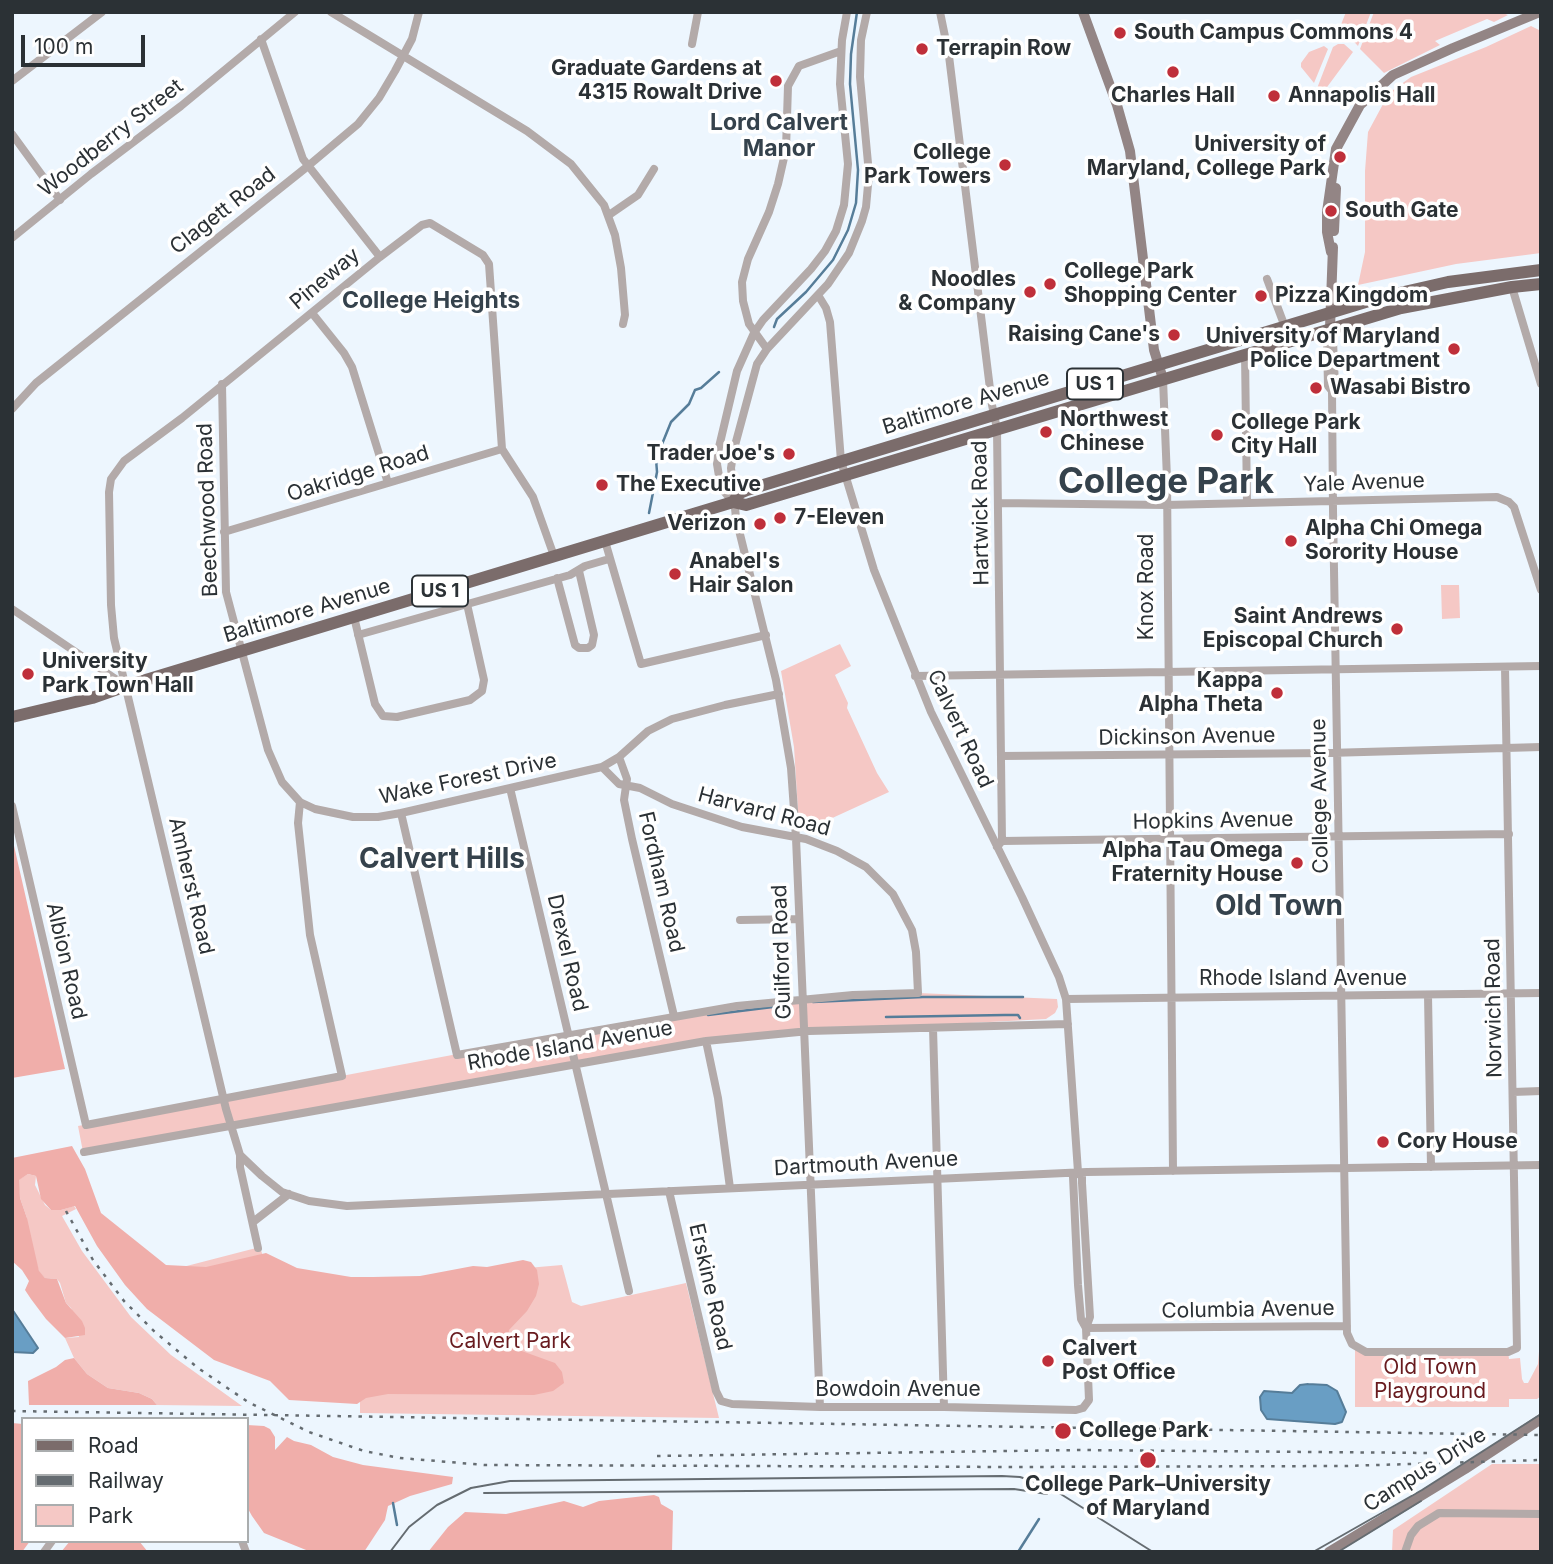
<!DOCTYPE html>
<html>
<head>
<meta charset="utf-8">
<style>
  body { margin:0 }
  #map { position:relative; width:1553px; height:1564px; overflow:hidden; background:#edf6fe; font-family:Inter,sans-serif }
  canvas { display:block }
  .frame { position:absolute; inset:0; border:14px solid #2b3135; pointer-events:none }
  .legend { position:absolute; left:21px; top:1417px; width:228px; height:126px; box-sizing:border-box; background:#fff; border:2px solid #aaadae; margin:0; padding:9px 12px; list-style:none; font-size:21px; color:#2b3135 }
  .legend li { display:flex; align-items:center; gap:14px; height:35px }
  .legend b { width:35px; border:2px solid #aaadae }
  .scale { position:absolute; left:21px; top:35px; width:124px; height:32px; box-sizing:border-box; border:4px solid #2b3135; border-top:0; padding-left:9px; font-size:21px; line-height:24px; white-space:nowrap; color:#2b3135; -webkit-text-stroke:5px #fff; paint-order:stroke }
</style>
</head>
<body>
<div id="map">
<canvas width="1553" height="1564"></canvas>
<div class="frame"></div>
<ul class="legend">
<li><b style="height:9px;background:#7b6c6b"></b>Road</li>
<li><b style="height:9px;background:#656c71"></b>Railway</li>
<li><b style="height:19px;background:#f5c8c5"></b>Park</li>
</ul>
<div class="scale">100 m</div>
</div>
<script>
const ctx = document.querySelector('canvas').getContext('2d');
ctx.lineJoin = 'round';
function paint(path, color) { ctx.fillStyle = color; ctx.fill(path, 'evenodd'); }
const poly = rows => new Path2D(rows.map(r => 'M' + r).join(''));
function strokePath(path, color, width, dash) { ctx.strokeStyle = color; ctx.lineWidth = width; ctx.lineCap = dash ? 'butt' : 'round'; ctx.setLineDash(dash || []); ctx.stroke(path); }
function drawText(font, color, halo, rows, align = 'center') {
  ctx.font = font + ' Inter,sans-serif'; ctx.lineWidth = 7; ctx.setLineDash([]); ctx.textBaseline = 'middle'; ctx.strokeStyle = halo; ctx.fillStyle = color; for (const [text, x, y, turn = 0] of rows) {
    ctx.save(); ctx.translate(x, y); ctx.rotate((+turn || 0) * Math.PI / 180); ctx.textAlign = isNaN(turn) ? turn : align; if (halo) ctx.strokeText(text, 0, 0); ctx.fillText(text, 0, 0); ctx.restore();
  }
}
paint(poly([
  [1346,12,1371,12,1358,46,1340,27],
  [1374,12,1500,12,1508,15,1494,22,1487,19,1435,41,1440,45,1384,73,1360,49],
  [1531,26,1541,31,1541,253,1456,264,1358,285,1365,252,1365,171,1368,132,1389,93,1411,77,1486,47],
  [1338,44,1344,44,1353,52,1316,102,1316,91,1333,47],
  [1324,46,1328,49,1314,83,1301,67,1301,63,1309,52],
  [1441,585,1459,585,1460,618,1442,619],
  [840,644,851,666,835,675,848,703,847,708,877,773,889,792,804,831,799,826,794,747,781,671],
  [918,993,1057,999,1058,1007,1055,1013,1046,1019,933,1025,825,1027,706,1039,83,1152,78,1126,568,1033,737,1006],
  [28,1174,36,1176,35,1185,45,1205,51,1210,61,1210,74,1206,76,1209,62,1216,82,1251,131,1317,171,1355,242,1406,157,1405,152,1399,139,1393,108,1388,87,1374,74,1358,65,1338,79,1337,71,1308,66,1303,60,1283,57,1279,45,1278,39,1272,27,1227,27,1218,20,1198,18,1180],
  [260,1247,268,1272,353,1283,562,1265,572,1302,581,1306,686,1283,719,1418,360,1413,360,1347,175,1269],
  [1541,1326,1541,1396,1537,1399,1509,1399,1509,1407,1355,1407,1355,1348,1360,1350,1508,1352,1509,1359,1520,1358,1522,1379,1524,1383,1528,1383,1538,1364],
  [1492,1464,1541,1464,1541,1552,1392,1552,1393,1530]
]), '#f5c8c5');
paint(poly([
  [12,837,65,1069,12,1078],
  [72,1146,85,1169,101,1213,166,1265,206,1267,266,1253,297,1268,351,1277,373,1277,420,1276,473,1266,487,1267,523,1260,531,1262,537,1270,539,1284,536,1296,527,1311,509,1330,508,1338,519,1350,555,1363,562,1372,564,1383,553,1391,534,1395,388,1394,366,1398,357,1404,289,1400,270,1381,214,1360,147,1309,125,1285,97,1246,75,1206,61,1210,51,1210,41,1199,36,1176,28,1174,19,1180,20,1198,27,1218,39,1271,45,1278,57,1279,66,1303,82,1321,85,1328,85,1335,65,1338,46,1319,31,1299,25,1290,29,1281,22,1270,12,1261,12,1158],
  [74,1358,87,1374,108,1388,139,1393,152,1399,157,1405,29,1405,28,1381,56,1367,65,1360],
  [12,1423,23,1424,23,1541,30,1541,22,1552,12,1552],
  [247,1425,264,1426,270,1429,275,1437,275,1450,287,1437,294,1441,311,1445,333,1457,363,1465,453,1477,452,1484,410,1496,388,1506,385,1520,364,1552,311,1552,264,1533,252,1516,247,1507],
  [654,1495,659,1497,661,1504,673,1511,672,1552,428,1552,448,1527,465,1512,506,1514,564,1501,583,1507,599,1501],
  [70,1541,139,1541,148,1552,61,1552]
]), '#f0aeaa');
const water = poly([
  [12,1309,38,1348,33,1353,12,1352,12,1309],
  [1308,1384,1327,1385,1337,1391,1346,1412,1342,1422,1335,1424,1267,1419,1261,1410,1260,1397,1264,1391,1292,1393,1300,1385,1308,1384]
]);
paint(water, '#699ec4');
strokePath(water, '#567d99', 2);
strokePath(poly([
  [774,327,777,319,806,292,833,260,848,230,856,203,858,170,850,84,851,54,857,12],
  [649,513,657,472,656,459,671,422,689,404,695,390,701,388,719,372],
  [813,1002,923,997,1023,997],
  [708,1015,789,1005],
  [886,1017,1005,1015,1018,1015,1020,1018],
  [393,1503,397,1525],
  [1018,1552,1039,1519]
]), '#567d99', 2.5);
strokePath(poly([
  [331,12,527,131,571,164,604,205,615,235,621,268,625,315,623,324],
  [940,12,949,56,992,405,997,429,1002,841,997,847],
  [261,39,303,159,380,257],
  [692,44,698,12],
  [12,81,102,12],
  [12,134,60,200],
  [609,215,638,195,654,169],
  [12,238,91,174,181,106,295,12],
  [1267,279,1285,327],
  [1512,287,1541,384],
  [312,313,344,353,352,367,388,483],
  [1329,335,1327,342,1328,386,1332,391],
  [1328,337,1333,341,1334,363,1335,386,1332,391,1333,511,1347,1333,1352,1344,1366,1352,1508,1352,1517,1348,1505,667],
  [767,349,749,324,743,301,742,282,748,259,769,212,778,184,786,149,788,86,799,66,841,51],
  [1245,354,1247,503],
  [1163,379,1167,479,1173,1171],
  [12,409,36,383,308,166,358,124,379,98,395,71,412,39,419,12],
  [733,502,721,488,717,464,719,447,737,371,754,333,763,320,811,269,825,251,836,231,844,205,848,164,840,84,842,40,847,12],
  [998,503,1166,505,1497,497,1509,502,1514,507,1541,590],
  [224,532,502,449],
  [605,541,641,664,766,635],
  [554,556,533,497,502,449,489,264,483,255,430,223,422,225,380,257,182,418,124,461,111,479,109,492,111,605,114,638,226,1109,240,1155,262,1176,282,1192,309,1201,347,1206,1087,1172,1541,1165],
  [557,578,575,645,579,648,588,648,592,645,594,635,579,571],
  [12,609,126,686],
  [354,617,375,704,383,716,397,717,470,700,482,691,484,680,467,604],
  [358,635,570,575,585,566,609,559],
  [92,661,121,663],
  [915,676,1541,666],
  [1001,756,1328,753,1541,747],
  [619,757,627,779,624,800,632,839,674,1016],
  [510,788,629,1291],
  [300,802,315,809,353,817,378,817,401,813,602,767,619,757,648,731,672,719,725,705,779,694],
  [12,806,86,1125,342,1076,310,935,298,823,300,802,282,782,268,750,226,592,222,384],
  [401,813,457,1055,737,1006,853,995,918,993,916,952,912,930,893,894,866,867,837,851,806,839,742,827,672,804,640,788,619,784,602,767],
  [1002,841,1509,834],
  [740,920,798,919],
  [1428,995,1431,1167],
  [1066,999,1541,993],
  [933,1028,944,1407],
  [706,1041,718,1098,730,1188],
  [1513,1092,1541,1091],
  [84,1152,706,1041,809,1031,1068,1024],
  [240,1155,240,1167,258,1248],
  [1078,1172,1073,1177,1078,1285,1081,1319,1086,1328],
  [669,1191,716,1391,721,1401,732,1404,820,1407,944,1407,1076,1410,1083,1408,1089,1400,1086,1328,1090,1317,1082,1183,1082,1177,1078,1172,1066,999,1059,977,1022,897,931,712,874,570,841,461,830,322,826,308,818,295],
  [253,1222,289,1194],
  [1086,1328,1347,1326],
  [820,1407,796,838,791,768,776,680,736,518,731,468,734,449,757,364,767,349,828,284,849,253,862,221,866,207,869,174,860,77,861,40,867,12],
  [242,1541,246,1552],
  [44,1552,52,1541],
  [1405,1552,1411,1535,1418,1526,1439,1513,1541,1514]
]), '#b3aaa9', 8);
strokePath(poly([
  [1083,12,1117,105,1130,151,1154,350,1163,379],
  [1334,231,1336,188],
  [1331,252,1327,232,1327,212,1336,149,1360,105,1393,75,1453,48,1540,12],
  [1330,328,1333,247],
  [1329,1552,1465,1469,1541,1419]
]), '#938585', 10);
strokePath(poly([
  [733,502,746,505,1401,308,1512,287,1541,284],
  [12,717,92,698,126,686,733,502,740,493,747,490,1382,297,1448,282,1541,270]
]), '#7b6c6b', 12);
strokePath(poly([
  [484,1493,1014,1489,1047,1494],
  [390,1552,409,1527,437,1505,471,1488,510,1481,1002,1476,1020,1477,1048,1486,1153,1552],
  [1313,1552,1422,1490,1541,1414],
  [1338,1552,1421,1501]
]), '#656c71', 2);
strokePath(poly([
  [66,1211,93,1260,124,1301,155,1332,198,1368,248,1402,309,1432,364,1451,400,1458,485,1465,1010,1467,1345,1466,1541,1460],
  [12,1411,1541,1435],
  [657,1456,1079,1450,1431,1453]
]), '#656c71', 2.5, [3.5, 7]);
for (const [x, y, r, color] of [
  [1120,33,7,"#bf2f3a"],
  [922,49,7,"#bf2f3a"],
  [1173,72,7,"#bf2f3a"],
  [776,81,7,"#bf2f3a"],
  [1274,96,7,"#bf2f3a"],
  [1340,157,7,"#bf2f3a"],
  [1005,165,7,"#bf2f3a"],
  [1331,211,7,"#bf2f3a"],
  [1050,284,7,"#bf2f3a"],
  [1030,292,7,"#bf2f3a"],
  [1261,296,7,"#bf2f3a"],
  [1174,335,7,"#bf2f3a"],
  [1454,349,7,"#bf2f3a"],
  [1316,388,7,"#bf2f3a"],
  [1046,432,7,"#bf2f3a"],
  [1217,435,7,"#bf2f3a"],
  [789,454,7,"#bf2f3a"],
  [602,485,7,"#bf2f3a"],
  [780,518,7,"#bf2f3a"],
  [760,524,7,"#bf2f3a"],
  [1291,541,7,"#bf2f3a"],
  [675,574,7,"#bf2f3a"],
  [1397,629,7,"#bf2f3a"],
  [28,674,7,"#bf2f3a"],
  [1277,693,7,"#bf2f3a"],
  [1297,863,7,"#bf2f3a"],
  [1383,1142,7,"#bf2f3a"],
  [1048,1361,7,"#bf2f3a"],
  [1063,1431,9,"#bf2f3a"],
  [1148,1460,9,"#bf2f3a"]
]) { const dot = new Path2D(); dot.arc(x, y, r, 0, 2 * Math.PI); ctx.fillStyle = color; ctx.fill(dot); strokePath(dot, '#fff', 2.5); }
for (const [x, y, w] of [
  [1095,384,56],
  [440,591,56]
]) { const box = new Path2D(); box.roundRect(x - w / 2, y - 15.5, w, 31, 5); ctx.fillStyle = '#fff'; ctx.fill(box); strokePath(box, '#2b3135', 2); }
drawText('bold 19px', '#2b3135', null, [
  ["US 1",1095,384],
  ["US 1",440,591]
]);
drawText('bold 21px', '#2b3135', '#fff', [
  ["South Campus Commons 4",1134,33],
  ["Terrapin Row",936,49],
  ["Graduate Gardens at",762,69,"right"],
  ["4315 Rowalt Drive",762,93,"right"],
  ["Charles Hall",1173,96,"center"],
  ["Annapolis Hall",1288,96],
  ["University of",1326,145,"right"],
  ["Maryland, College Park",1326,169,"right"],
  ["College",991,153,"right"],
  ["Park Towers",991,177,"right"],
  ["South Gate",1345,211],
  ["College Park",1064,272],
  ["Shopping Center",1064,296],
  ["Noodles",1016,280,"right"],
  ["& Company",1016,304,"right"],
  ["Pizza Kingdom",1275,296],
  ["Raising Cane's",1160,335,"right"],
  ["University of Maryland",1440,337,"right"],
  ["Police Department",1440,361,"right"],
  ["Wasabi Bistro",1330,388],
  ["Northwest",1060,420],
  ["Chinese",1060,444],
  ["College Park",1231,423],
  ["City Hall",1231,447],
  ["Trader Joe's",775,454,"right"],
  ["The Executive",616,485],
  ["7-Eleven",794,518],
  ["Verizon",746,524,"right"],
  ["Alpha Chi Omega",1305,529],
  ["Sorority House",1305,553],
  ["Anabel's",689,562],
  ["Hair Salon",689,586],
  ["Saint Andrews",1383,617,"right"],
  ["Episcopal Church",1383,641,"right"],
  ["University",42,662],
  ["Park Town Hall",42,686],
  ["Kappa",1263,681,"right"],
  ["Alpha Theta",1263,705,"right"],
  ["Alpha Tau Omega",1283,851,"right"],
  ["Fraternity House",1283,875,"right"],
  ["Cory House",1397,1142],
  ["Calvert",1062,1349],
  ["Post Office",1062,1373],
  ["College Park",1079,1431],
  ["College Park–University",1148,1485,"center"],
  ["of Maryland",1148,1509,"center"]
], 'left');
drawText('21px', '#2b3135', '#fff', [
  ["Woodberry Street",111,138,-38],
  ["Clagett Road",223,211,-38],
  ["Pineway",325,279,-40],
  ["Baltimore Avenue",966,403,-17],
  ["Oakridge Road",358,474,-17],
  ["Yale Avenue",1364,483,-2],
  ["Beechwood Road",208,510,-92],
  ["Hartwick Road",981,513,-91],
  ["Knox Road",1147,587,-90],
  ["Baltimore Avenue",307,611,-17],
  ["Calvert Road",960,729,65],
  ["Dickinson Avenue",1187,737,-1],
  ["Wake Forest Drive",468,779,-12],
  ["College Avenue",1320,796,-91],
  ["Harvard Road",764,812,15],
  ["Hopkins Avenue",1213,821,-1],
  ["Fordham Road",661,882,77],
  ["Amherst Road",191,886,77],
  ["Guilford Road",782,952,-92],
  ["Drexel Road",567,953,77],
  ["Albion Road",66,961,77],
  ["Rhode Island Avenue",1303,979],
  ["Norwich Road",1494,1008,-91],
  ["Rhode Island Avenue",570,1046,-10],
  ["Dartmouth Avenue",866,1164,-3],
  ["Erskine Road",710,1287,77],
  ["Columbia Avenue",1248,1310,-1],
  ["Bowdoin Avenue",898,1390],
  ["Campus Drive",1425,1470,-32]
]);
drawText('21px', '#681b1f', '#fff', [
  ["Calvert Park",510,1342],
  ["Old Town",1430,1368],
  ["Playground",1430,1392]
]);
drawText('bold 23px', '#35424c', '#fff', [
  ["Lord Calvert",779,123],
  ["Manor",779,149],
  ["College Heights",431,301]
]);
drawText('bold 28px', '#35424c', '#fff', [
  ["Calvert Hills",442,860],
  ["Old Town",1279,907]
]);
drawText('bold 35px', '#35424c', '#fff', [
  ["College Park",1166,482]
]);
</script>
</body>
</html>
